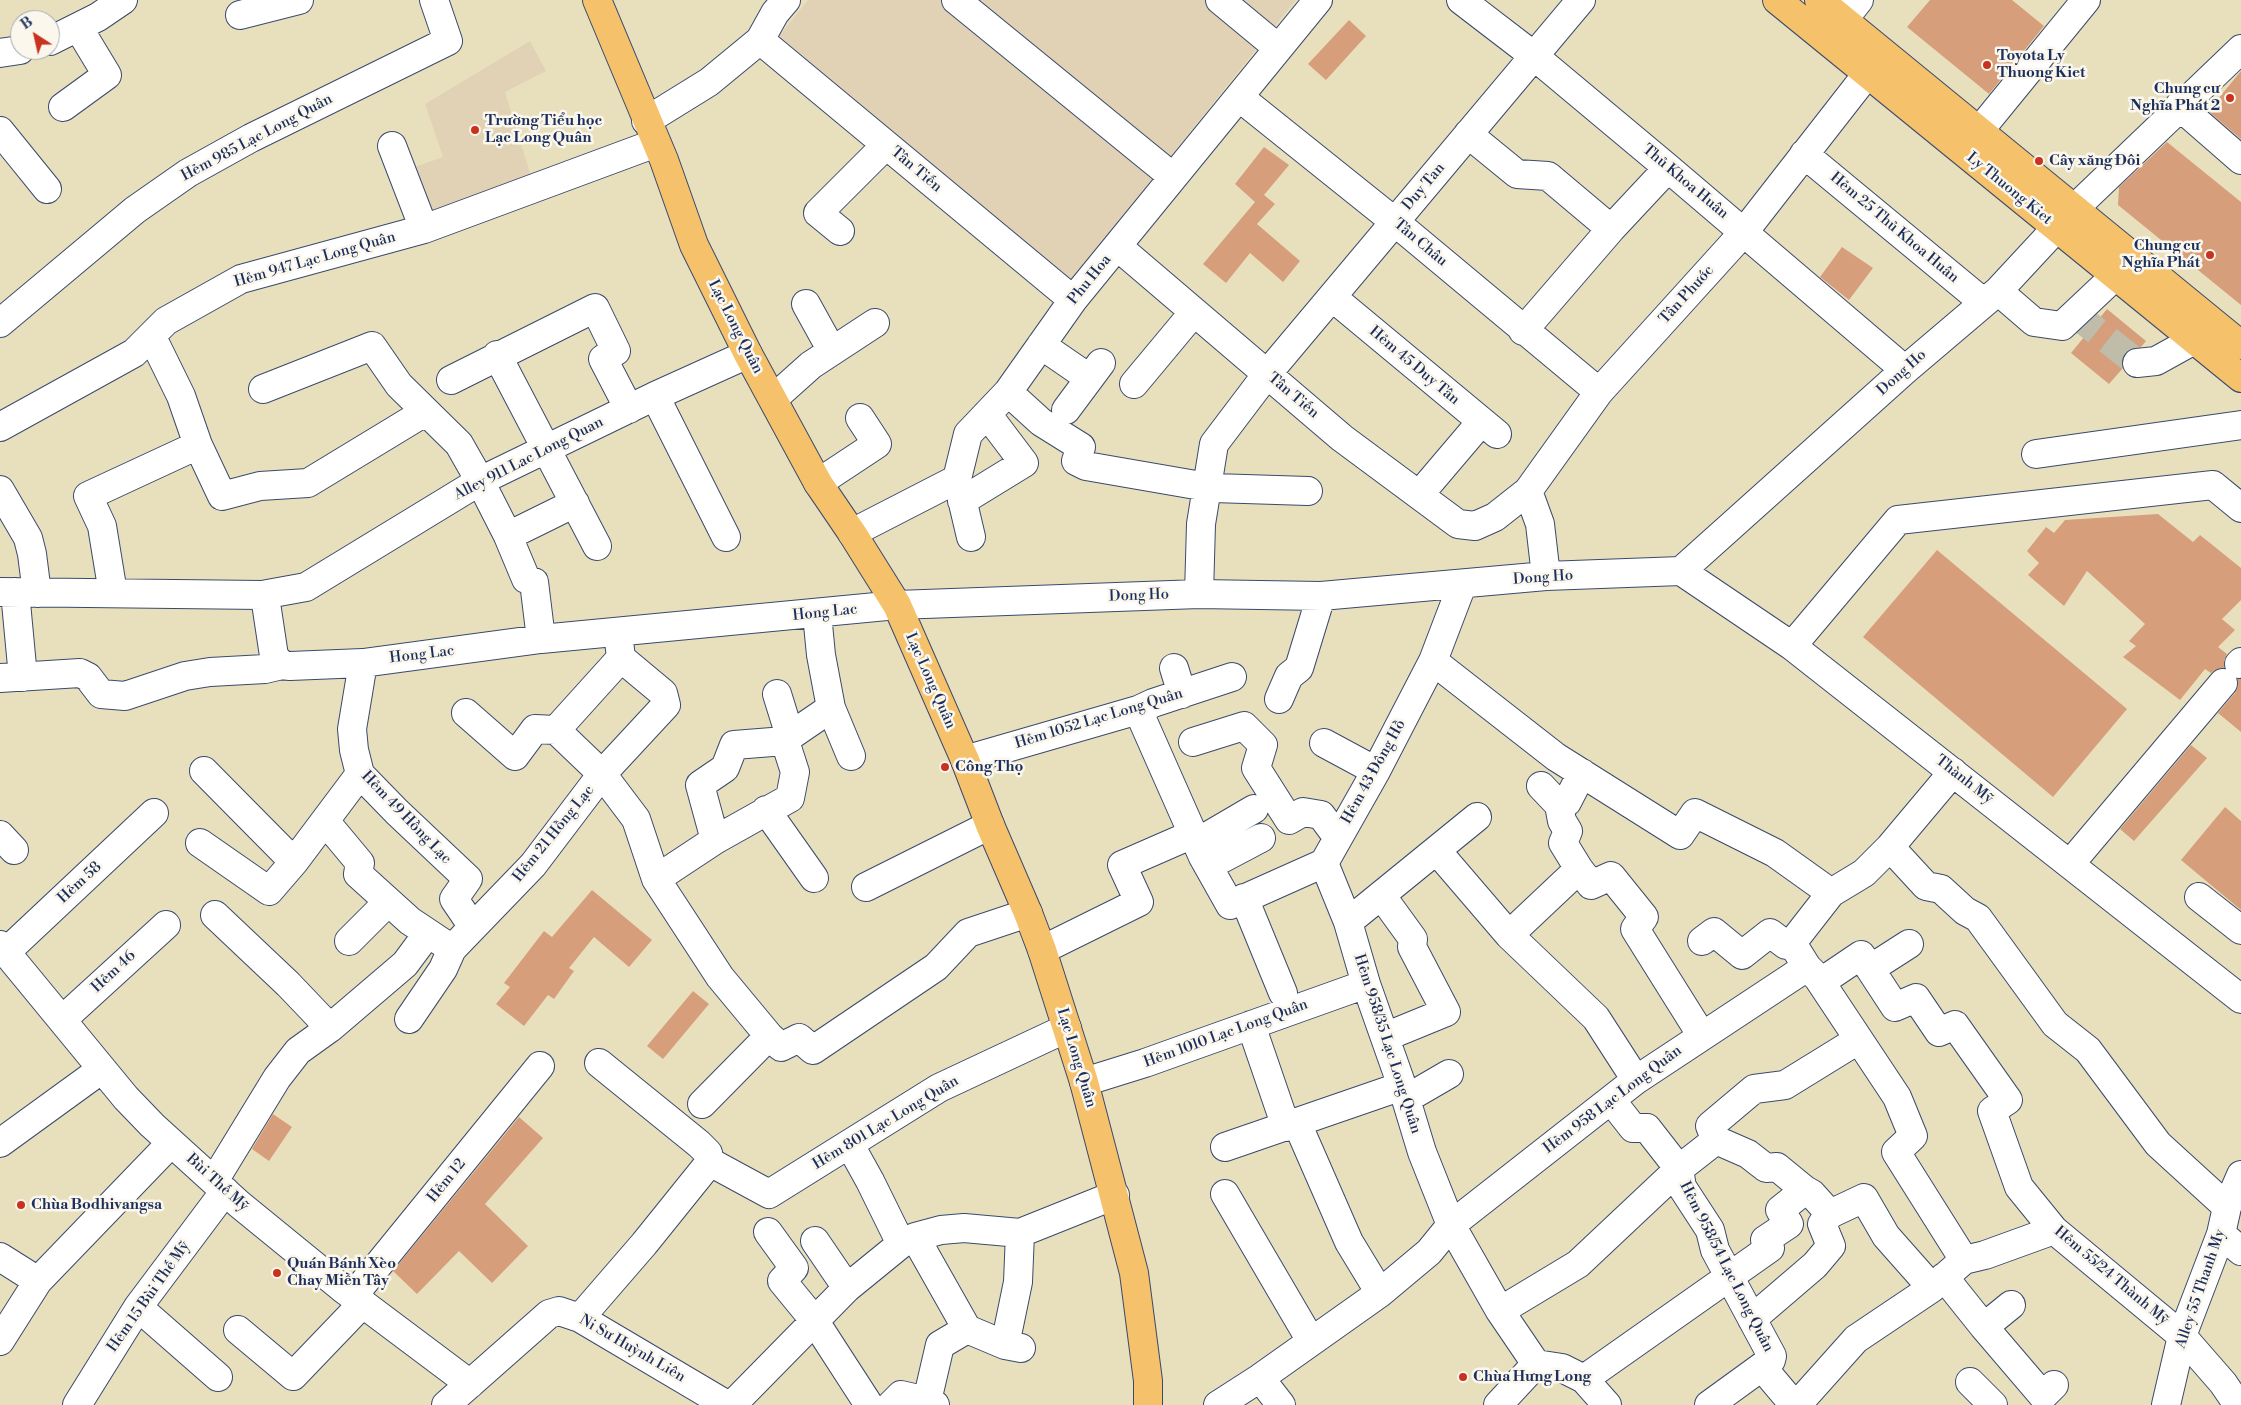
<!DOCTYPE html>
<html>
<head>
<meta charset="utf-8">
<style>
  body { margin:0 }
  #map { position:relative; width:2241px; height:1405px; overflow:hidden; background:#e8e0bd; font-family:"Libre Bodoni",serif }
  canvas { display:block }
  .north { position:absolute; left:10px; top:10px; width:50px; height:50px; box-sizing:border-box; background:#fbf7ec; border:1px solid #a1a7b3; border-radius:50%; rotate:325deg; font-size:14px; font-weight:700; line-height:20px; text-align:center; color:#1b2f5e }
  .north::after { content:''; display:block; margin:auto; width:18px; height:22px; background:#c8321e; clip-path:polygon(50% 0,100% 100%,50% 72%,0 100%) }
</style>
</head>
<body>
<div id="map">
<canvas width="2241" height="1405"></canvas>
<div class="north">B</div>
</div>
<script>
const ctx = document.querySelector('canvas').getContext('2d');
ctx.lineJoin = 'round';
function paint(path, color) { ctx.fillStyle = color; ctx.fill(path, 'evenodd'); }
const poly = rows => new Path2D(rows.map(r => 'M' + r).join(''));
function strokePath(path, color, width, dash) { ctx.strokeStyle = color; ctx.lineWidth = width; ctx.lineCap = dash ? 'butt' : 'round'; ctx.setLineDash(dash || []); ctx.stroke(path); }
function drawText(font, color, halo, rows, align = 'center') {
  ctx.font = font + ' "Libre Bodoni",serif'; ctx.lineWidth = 5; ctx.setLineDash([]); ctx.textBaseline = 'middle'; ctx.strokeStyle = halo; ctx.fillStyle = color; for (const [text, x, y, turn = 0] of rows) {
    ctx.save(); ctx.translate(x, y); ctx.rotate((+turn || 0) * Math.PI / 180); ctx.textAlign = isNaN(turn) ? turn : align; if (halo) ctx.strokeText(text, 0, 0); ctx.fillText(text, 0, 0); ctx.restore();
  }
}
paint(poly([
  [808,0,1296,0,1071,280,779,36],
  [530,41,546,71,505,92,531,176,427,214,409,169,443,157,425,104]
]), '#e1d2b6');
paint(poly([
  [1930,0,2012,0,2044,26,1989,94,1907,27],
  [1349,20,1366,36,1326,80,1308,64],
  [2241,71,2241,139,2208,111],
  [2167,142,2241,202,2241,305,2118,205,2119,187],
  [1264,147,1289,165,1264,195,1275,204,1257,224,1300,261,1283,282,1250,253,1226,283,1203,264,1255,202,1235,184],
  [1842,247,1873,268,1849,300,1820,277],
  [2107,309,2146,341,2141,347,2127,351,2123,357,2123,368,2109,384,2071,353],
  [2158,514,2193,542,2200,535,2241,568,2241,600,2222,619,2235,630,2218,647,2227,654,2224,660,2224,668,2217,669,2211,673,2205,669,2180,700,2123,657,2136,646,2129,641,2145,624,2087,571,2064,606,2028,575,2039,563,2027,551,2046,527,2054,533,2065,520],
  [1937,550,2127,709,2053,797,1863,637],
  [2238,679,2241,679,2241,732,2218,713,2235,693,2238,686],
  [2191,745,2207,758,2134,841,2120,829],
  [2225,807,2241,821,2241,910,2181,860],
  [592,890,652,940,629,967,594,937,569,968,574,971,554,999,548,995,524,1026,496,1004,510,987,504,983,544,931,552,937],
  [693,991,709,1004,663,1059,647,1046],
  [273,1114,292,1127,269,1161,252,1149],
  [519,1117,543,1138,485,1204,528,1246,492,1283,459,1251,417,1294,393,1271]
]), '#d79e7b');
strokePath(poly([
  [2075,314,2137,363]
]), '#bfbdaa', 28, [28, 14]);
const minor = poly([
  [956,0,1173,177],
  [1220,0,1278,48],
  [1461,0,1534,56,1668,168,1905,370],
  [240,15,299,0],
  [1829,38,1859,0],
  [760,40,1073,300],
  [50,41,98,17,123,0],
  [0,53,20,50],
  [1239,97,1395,222,1599,392],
  [2179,106,2241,160],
  [63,107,107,75,78,27],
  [646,121,709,82,760,40,775,13,786,0],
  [0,131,47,189],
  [1979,131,2086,0],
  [1468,134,1517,174,1548,176,1611,229,1668,168],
  [392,146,424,229],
  [1804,154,1983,302],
  [840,231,818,213,886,145],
  [1117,246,1342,438,1458,524,1475,526,1495,517,1528,491,1599,392,1744,232,1882,55],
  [1998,291,2034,322,2062,326,2115,276],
  [1332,297,1497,434],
  [806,304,832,351],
  [0,323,135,210,188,173,251,138,448,41,434,0],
  [1523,331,1611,229],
  [152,337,181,396,198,445,222,496,260,486,308,483,425,412],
  [1041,345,1089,378],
  [497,355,597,546],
  [2137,363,2156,361,2194,340],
  [451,380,595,308,616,351,603,359,629,409],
  [1134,384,1194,312],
  [263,389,372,346,399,385,459,444,480,481,508,536,526,579,534,582,541,639],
  [1008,392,1041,422,1081,447,1076,461,1086,466,1213,488,1308,491],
  [655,396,726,537],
  [773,399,811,365,875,323],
  [1066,410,1101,363],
  [0,427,134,353,166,321,241,279,424,229,656,143],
  [2036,454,2241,425],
  [958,482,971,537],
  [818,483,877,444,860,418],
  [0,490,28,538,32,554,37,593],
  [1528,491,1540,524,1546,576],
  [1419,495,1481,422],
  [962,501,1024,463,987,414],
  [852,533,957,479,968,434,1008,392,1073,300,1318,0],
  [508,536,575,503],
  [1681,571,1792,646,2241,999],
  [0,592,262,595,306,587,480,481,655,396,748,354],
  [15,592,23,677],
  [113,593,102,526,88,496,198,445],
  [1199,594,1201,524,1214,444,1267,374,1581,0],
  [262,595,266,603,274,656,282,665,290,666,363,663,541,639,897,605,1199,594,1321,596,1546,576,1681,571,1905,370,1998,291,2075,208,2241,49],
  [618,632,621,658,663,693,666,705,602,774,636,819,656,879,720,977,769,1036,781,1047,799,1038,813,1050,936,967,968,933,1028,913],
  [1792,646,1898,520,2213,485,2241,508],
  [1433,661,1556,757,1680,835,1695,813,1775,853,1831,893],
  [363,663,352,729,354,750,360,774,397,812,468,879,454,899,473,927],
  [2239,664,2241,662],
  [1174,668,1182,694],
  [0,678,80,673,88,677,101,694,125,696,185,676,210,672,265,669,282,665],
  [777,694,790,736],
  [1279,699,1289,676,1299,668,1321,596],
  [831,708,851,756],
  [1138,710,1203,857,1230,905,1324,863,1376,771,1433,661,1462,585],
  [466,713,515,756,535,729,556,730],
  [1193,742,1244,726,1263,745,1256,768,1289,820,1303,812,1321,815,1338,838],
  [1324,743,1376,771],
  [965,760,1138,710,1153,703,1232,677],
  [204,771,294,862],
  [1953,772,1890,847,1864,873,1831,893,1792,943,1807,967,1818,978,1897,1097,1913,1136,1896,1152,1964,1260],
  [1541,786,1559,805,1567,802,1582,773],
  [1559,805,1562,821,1568,831,1563,843,1579,869,1591,885,1611,876,1644,917,1635,929,1702,1036],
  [766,810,814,878],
  [325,821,360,863,358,874,410,921,452,949],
  [0,835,14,850],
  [715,840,700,785,725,768,734,745,785,741],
  [200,843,269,891,294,862,360,774],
  [1196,843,1254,809],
  [1890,847,1926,886,1941,889,1965,911,1978,918,2055,1024,2088,1050,2158,1144,2227,1207],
  [1437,851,1509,935,1596,1018,1636,1080],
  [1324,863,1348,922,1366,984,1402,1086,1422,1152,1451,1225,1500,1311,1536,1364,1562,1368,1584,1379,1607,1405],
  [2070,864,2223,683],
  [1208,866,1261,838],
  [656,879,715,840,790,798,795,772,785,741,790,736,831,708,821,655,817,614],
  [866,887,990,825],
  [1381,895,1413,939,1412,947,1446,1012,1385,1037],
  [2199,897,2241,930],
  [1244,898,1283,993],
  [1348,922,1477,817],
  [1509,935,1579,869],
  [349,941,388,902],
  [1702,941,1714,932,1742,955,1770,933,1786,945,1792,943],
  [0,945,126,1098,152,1125,239,1204,342,1288,470,1384],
  [1042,950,1139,902,1122,865,1193,834],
  [6,952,154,813],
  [1870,969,1909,944],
  [1821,982,1861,955,1895,1007,1916,998,1939,1032,1955,1025,2008,1100,1992,1111,2019,1187,2054,1230,2182,1336,2223,1383,2238,1405],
  [409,1019,443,969,452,949,533,865,602,774,556,730,621,658],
  [62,1020,166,925],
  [1251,1025,1286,1127],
  [330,1028,405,964,428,933],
  [1084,1082,1145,1063,1366,984],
  [1406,1099,1449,1074],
  [1611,1100,1633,1128,1647,1128,1679,1169,1682,1187,1710,1230,1715,1250,1772,1356,1771,1360,1709,1405],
  [702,1104,769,1036],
  [1297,1123,1349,1242,1380,1293],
  [0,1143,102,1069],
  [850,1145,870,1181,901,1244],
  [1225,1147,1402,1086],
  [710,1162,769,1194,939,1088,1067,1028],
  [214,1181,277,1078,298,1051,330,1028,288,984,215,915],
  [1805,1190,1812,1194,1830,1214,1864,1198,1886,1236,1932,1288],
  [1225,1194,1311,1341],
  [768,1232,794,1268,782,1281,814,1320,869,1405],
  [2221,1234,2241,1251],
  [915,1237,967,1329,1005,1345,1021,1348],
  [815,1241,847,1288],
  [0,1257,38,1281],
  [1944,1277,1984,1327,2043,1396,2054,1385],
  [353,1296,540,1066],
  [138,1307,218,1377],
  [1500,1311,1578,1264,1679,1169,1716,1140,1710,1126,1754,1089,1785,1085,1858,1040],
  [580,1318,644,1244,710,1162,708,1153,699,1144,599,1063],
  [1752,1319,1815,1265,1831,1246,1822,1224,1830,1214],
  [1984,1327,2011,1305],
  [238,1330,293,1376,363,1303],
  [0,1341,38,1281,171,1143],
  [1005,1345,1018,1282,1020,1233],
  [1762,1367,1794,1405],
  [1260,1378,1281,1405],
  [1584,1379,1770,1248,1765,1240,1789,1224,1780,1210,1805,1190,1777,1167,1766,1168,1748,1154,1716,1140],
  [1970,1382,1993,1405],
  [927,1401,940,1345,967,1329],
  [77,1405,138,1307,225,1191],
  [446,1405,549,1314,559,1311,580,1318,727,1405],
  [732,1405,847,1288,901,1244,915,1237,941,1230,964,1228,1020,1233,1115,1195],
  [891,1405,901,1395,927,1401,935,1405],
  [1218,1405,1260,1378,1380,1293,1429,1252,1451,1225,1636,1080,1807,967],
  [1498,1405,1536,1364],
  [1797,1405,1856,1339,1932,1288,1964,1260,1985,1255,2054,1230],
  [2166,1405,2182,1336,2221,1234,2227,1207,2241,1175]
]);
const major = poly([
  [597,0,664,160,694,245,748,354,818,483,852,533,897,605,965,760,990,825,1028,913,1042,950,1084,1082,1134,1273,1148,1381,1148,1405],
  [1777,0,2241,378],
  [1819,0,2241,345]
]);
strokePath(minor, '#3a4a6c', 30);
strokePath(major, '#3a4a6c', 30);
strokePath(minor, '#fff', 28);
strokePath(major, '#f5c16b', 28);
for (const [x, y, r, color] of [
  [1987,65,5,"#c8321e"],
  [2230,98,5,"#c8321e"],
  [475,130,5,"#c8321e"],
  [2039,161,5,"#c8321e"],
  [2210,255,5,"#c8321e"],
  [945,767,5,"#c8321e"],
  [21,1205,5,"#c8321e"],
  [277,1273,5,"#c8321e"],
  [1463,1377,5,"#c8321e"]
]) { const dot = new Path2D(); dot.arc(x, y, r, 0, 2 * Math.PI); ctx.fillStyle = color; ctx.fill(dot); strokePath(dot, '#fbf7ec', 2); }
drawText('bold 15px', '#1b2f5e', '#fbf7ec', [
  ["Toyota Ly",1997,56],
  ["Thuong Kiet",1997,73],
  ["Chung cư",2220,89,"right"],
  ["Nghĩa Phát 2",2220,106,"right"],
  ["Trường Tiểu học",485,121],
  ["Lạc Long Quân",485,138],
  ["Cây xăng Đôi",2049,161],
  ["Chung cư",2200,246,"right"],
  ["Nghĩa Phát",2200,263,"right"],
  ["Công Thọ",955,767],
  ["Chùa Bodhivangsa",31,1205],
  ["Quán Bánh Xèo",287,1264],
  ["Chay Miền Tây",287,1281],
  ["Chùa Hưng Long",1473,1377]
], 'left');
drawText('15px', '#1b2f5e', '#fbf7ec', [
  ["Hẻm 985 Lạc Long Quân",257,138,-28],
  ["Tân Tiến",916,170,40],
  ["Thủ Khoa Huân",1685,182,40],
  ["Duy Tan",1424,187,-50],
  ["Ly Thuong Kiet",2009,189,39],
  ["Hẻm 25 Thủ Khoa Huân",1894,228,40],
  ["Tân Châu",1420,243,40],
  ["Hẻm 947 Lạc Long Quân",315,260,-16],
  ["Phu Hoa",1090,280,-51],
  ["Tân Phước",1687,295,-48],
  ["Lạc Long Quân",735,327,63],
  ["Hẻm 45 Duy Tân",1414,366,40],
  ["Dong Ho",1902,373,-42],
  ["Tân Tiến",1293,396,40],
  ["Alley 911 Lac Long Quan",529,459,-27],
  ["Dong Ho",1543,578,-4],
  ["Dong Ho",1139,596,-2],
  ["Hong Lac",825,613,-6],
  ["Hong Lac",422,655,-7],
  ["Lạc Long Quân",930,681,66],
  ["Hẻm 1052 Lạc Long Quân",1099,719,-17],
  ["Hẻm 43 Đông Hồ",1374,772,-61],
  ["Thành Mỹ",1964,780,38],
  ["Hẻm 49 Hồng Lạc",406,818,46],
  ["Hẻm 21 Hồng Lạc",554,834,-51],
  ["Hẻm 58",80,883,-43],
  ["Hẻm 46",114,972,-43],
  ["Hẻm 1010 Lạc Long Quân",1226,1034,-20],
  ["Hẻm 958/35 Lạc Long Quân",1387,1044,72],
  ["Lạc Long Quân",1076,1058,73],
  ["Hẻm 958 Lạc Long Quân",1613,1100,-37],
  ["Hẻm 801 Lạc Long Quân",886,1123,-31],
  ["Hẻm 12",447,1181,-51],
  ["Bùi Thế Mỹ",217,1183,42],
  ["Hẻm 958/54 Lạc Long Quân",1726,1267,63],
  ["Hẻm 55/24 Thành Mỹ",2111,1276,40],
  ["Alley 55 Thanh My",2201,1289,-71],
  ["Hẻm 15 Bùi Thế Mỹ",149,1297,-55],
  ["Ni Sư Huỳnh Liên",632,1349,30]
]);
</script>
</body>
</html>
